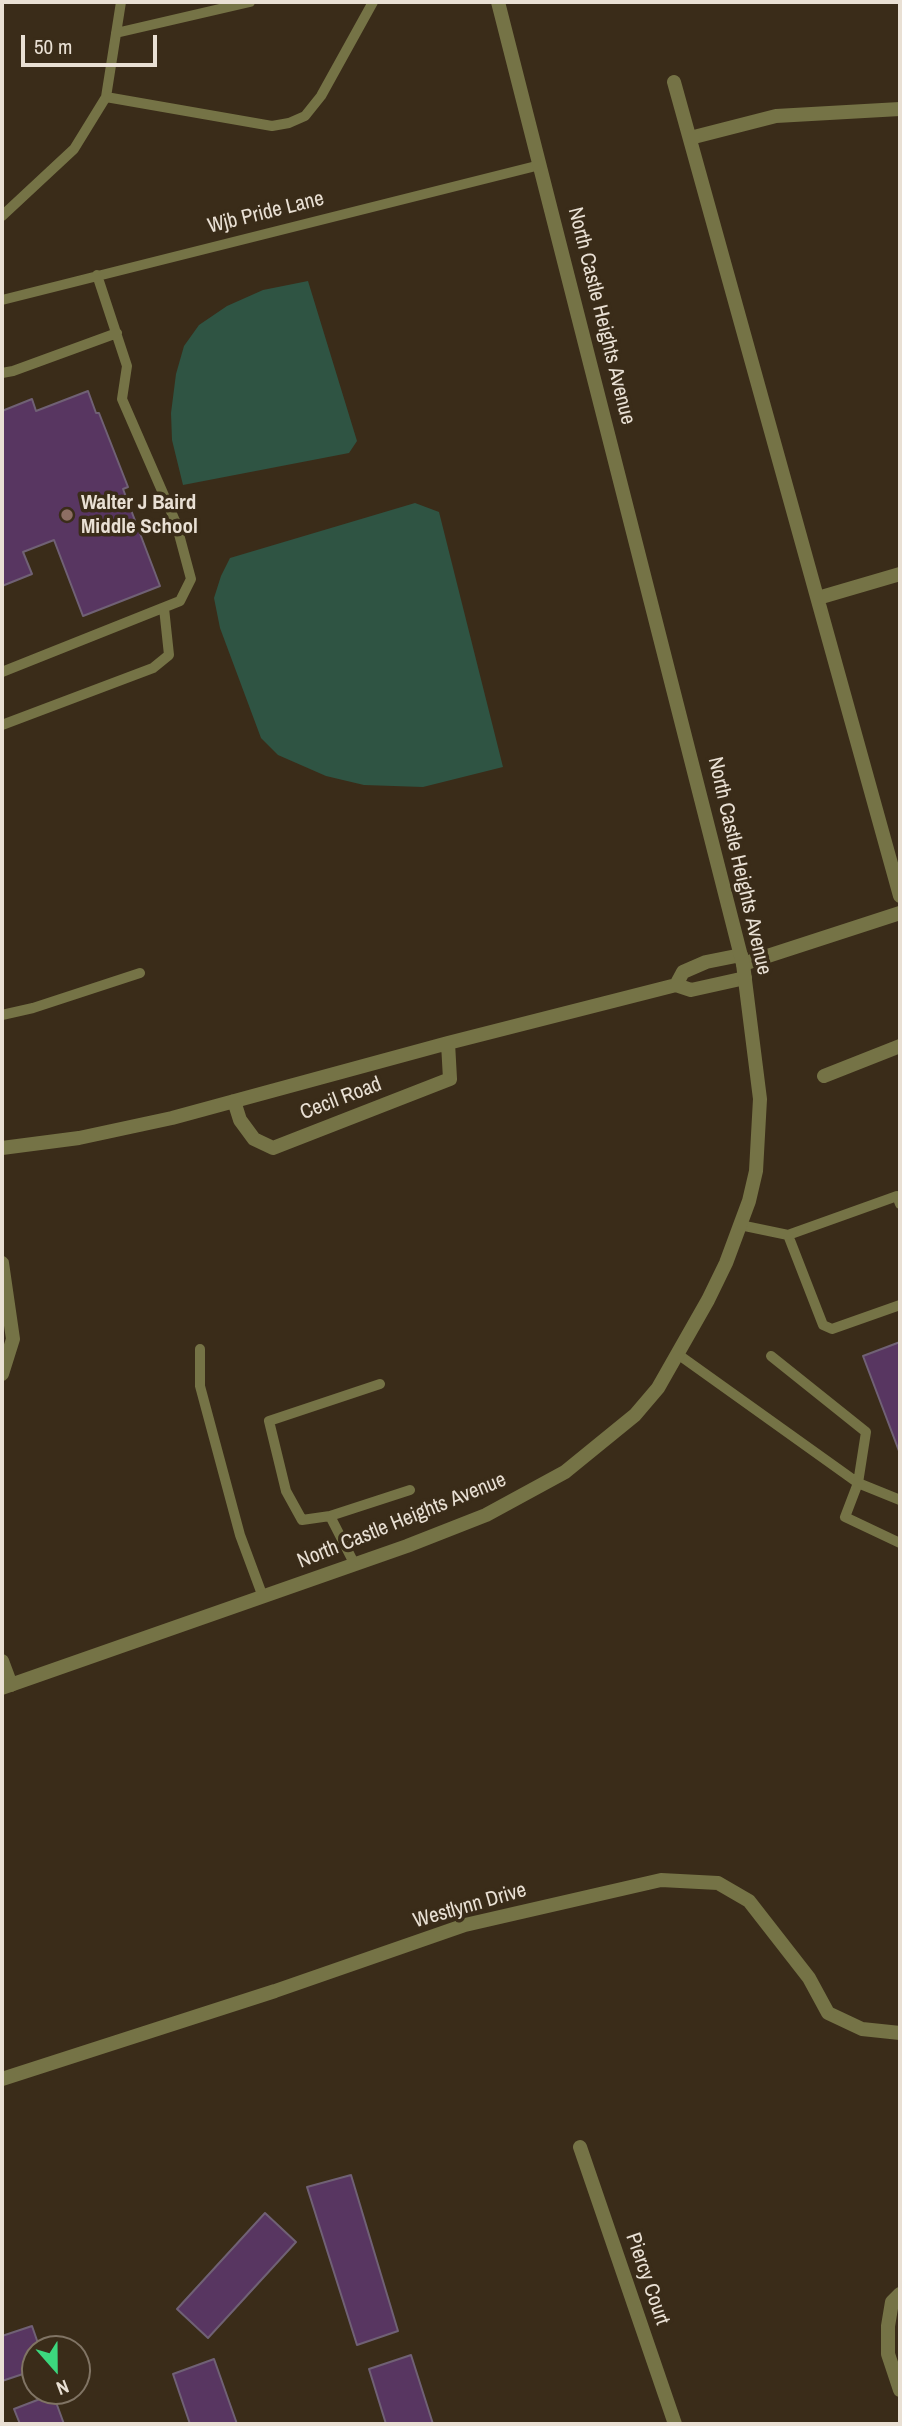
<!DOCTYPE html>
<html>
<head>
<meta charset="utf-8">
<style>
  body { margin:0 }
  #map { position:relative; width:902px; height:2426px; overflow:hidden; background:#3a2c19; font-family:"Archivo Narrow",sans-serif }
  canvas { display:block }
  .frame { position:absolute; inset:0; border:4px solid #e9e0d4; pointer-events:none }
  .north { position:absolute; left:21px; top:2335px; width:70px; height:70px; box-sizing:border-box; background:#3a2c19; border:2px solid #807464; border-radius:50%; rotate:159deg; font-size:19px; font-weight:700; line-height:28px; text-align:center; color:#e9e0d4 }
  .north::after { content:''; display:block; margin:auto; width:24px; height:32px; background:#3cd77e; clip-path:polygon(50% 0,100% 100%,50% 72%,0 100%) }
  .scale { position:absolute; left:21px; top:35px; width:136px; height:32px; box-sizing:border-box; border:4px solid #e9e0d4; border-top:0; padding-left:9px; font-size:21px; line-height:24px; white-space:nowrap; color:#e9e0d4; -webkit-text-stroke:5px #3a2c19; paint-order:stroke }
</style>
</head>
<body>
<div id="map">
<canvas width="902" height="2426"></canvas>
<div class="frame"></div>
<div class="north">N</div>
<div class="scale">50 m</div>
</div>
<script>
const ctx = document.querySelector('canvas').getContext('2d');
ctx.lineJoin = 'round';
function paint(path, color) { ctx.fillStyle = color; ctx.fill(path, 'evenodd'); }
const poly = rows => new Path2D(rows.map(r => 'M' + r).join(''));
function strokePath(path, color, width, dash) { ctx.strokeStyle = color; ctx.lineWidth = width; ctx.lineCap = dash ? 'butt' : 'round'; ctx.setLineDash(dash || []); ctx.stroke(path); }
function drawText(font, color, halo, rows, align = 'center') {
  ctx.font = font + ' "Archivo Narrow",sans-serif'; ctx.lineWidth = 7; ctx.setLineDash([]); ctx.textBaseline = 'middle'; ctx.strokeStyle = halo; ctx.fillStyle = color; for (const [text, x, y, turn = 0] of rows) {
    ctx.save(); ctx.translate(x, y); ctx.rotate((+turn || 0) * Math.PI / 180); ctx.textAlign = isNaN(turn) ? turn : align; if (halo) ctx.strokeText(text, 0, 0); ctx.fillText(text, 0, 0); ctx.restore();
  }
}
paint(poly([
  [308,281,357,441,349,453,183,485,172,440,171,413,176,374,184,346,199,325,227,306,263,290],
  [415,503,439,512,503,767,423,787,364,785,326,776,278,755,261,738,220,628,214,598,221,576,230,558]
]), '#2f5443');
const building = poly([
  [88,391,96,413,99,413,128,487,123,489,160,586,83,616,54,540,23,552,32,574,2,586,2,411,32,399,36,411,88,391],
  [900,1342,900,1451,899,1451,863,1356,900,1342],
  [351,2175,398,2331,357,2345,307,2187,351,2175],
  [265,2213,296,2242,208,2338,177,2309,265,2213],
  [32,2326,40,2349,35,2349,35,2370,2,2381,2,2336,32,2326],
  [411,2355,433,2424,386,2424,369,2369,411,2355],
  [214,2359,237,2424,190,2424,173,2374,214,2359],
  [53,2394,64,2424,20,2424,14,2409,53,2394]
]);
paint(building, '#583661');
strokePath(building, '#706175', 2);
strokePath(poly([
  [116,33,250,2],
  [106,97,272,126,289,123,305,116,321,96,373,2],
  [2,216,74,149,106,97,121,2],
  [2,300,540,165],
  [2,373,13,371,117,333],
  [2,672,180,601,191,579,176,523,122,399,127,366,97,275],
  [2,725,153,668,169,655,164,608],
  [2,1015,33,1008,140,973],
  [740,1225,788,1235,897,1196,900,1204],
  [788,1235,823,1325,832,1329,900,1305],
  [200,1349,200,1386,240,1535,263,1597],
  [679,1355,858,1483,900,1500],
  [771,1356,866,1432,858,1483,845,1517,900,1543],
  [330,1516,410,1490],
  [355,1565,330,1516,302,1520,286,1491,269,1421,380,1384]
]), '#757346', 10);
strokePath(poly([
  [674,82,900,896],
  [690,138,776,116,900,109],
  [818,598,900,574],
  [743,964,900,913],
  [676,985,683,972,706,962,741,955],
  [676,985,691,990,745,978],
  [824,1076,900,1046],
  [234,1101,240,1120,254,1139,273,1148,450,1079,448,1043],
  [2,1148,79,1138,172,1118,448,1043,676,985],
  [2,1263,13,1339,2,1374],
  [2,1661,11,1685],
  [2,2079,275,1991,465,1925,661,1880,718,1883,749,1901,809,1978,828,2013,862,2029,900,2033],
  [580,2147,675,2424],
  [900,2294,892,2302,888,2326,888,2354,900,2390]
]), '#757346', 14);
strokePath(poly([
  [2,1688,407,1546,486,1515,565,1472,635,1415,658,1388,708,1300,726,1263,749,1201,756,1171,760,1099,743,964,498,2]
]), '#757346', 14);
for (const [x, y, r, color] of [
  [67,515,7,"#8d6e63"]
]) { const dot = new Path2D(); dot.arc(x, y, r, 0, 2 * Math.PI); ctx.fillStyle = color; ctx.fill(dot); strokePath(dot, '#3a2c19', 2.5); }
drawText('21px', '#e9e0d4', '#3a2c19', [
  ["Wjb Pride Lane",266,213,-14],
  ["North Castle Heights Avenue",601,316,76],
  ["North Castle Heights Avenue",739,866,77],
  ["Cecil Road",341,1099,-21],
  ["North Castle Heights Avenue",402,1521,-22],
  ["Westlynn Drive",470,1906,-16],
  ["Piercy Court",647,2279,71]
]);
drawText('bold 21px', '#e9e0d4', '#3a2c19', [
  ["Walter J Baird",81,503],
  ["Middle School",81,527]
], 'left');
</script>
</body>
</html>
